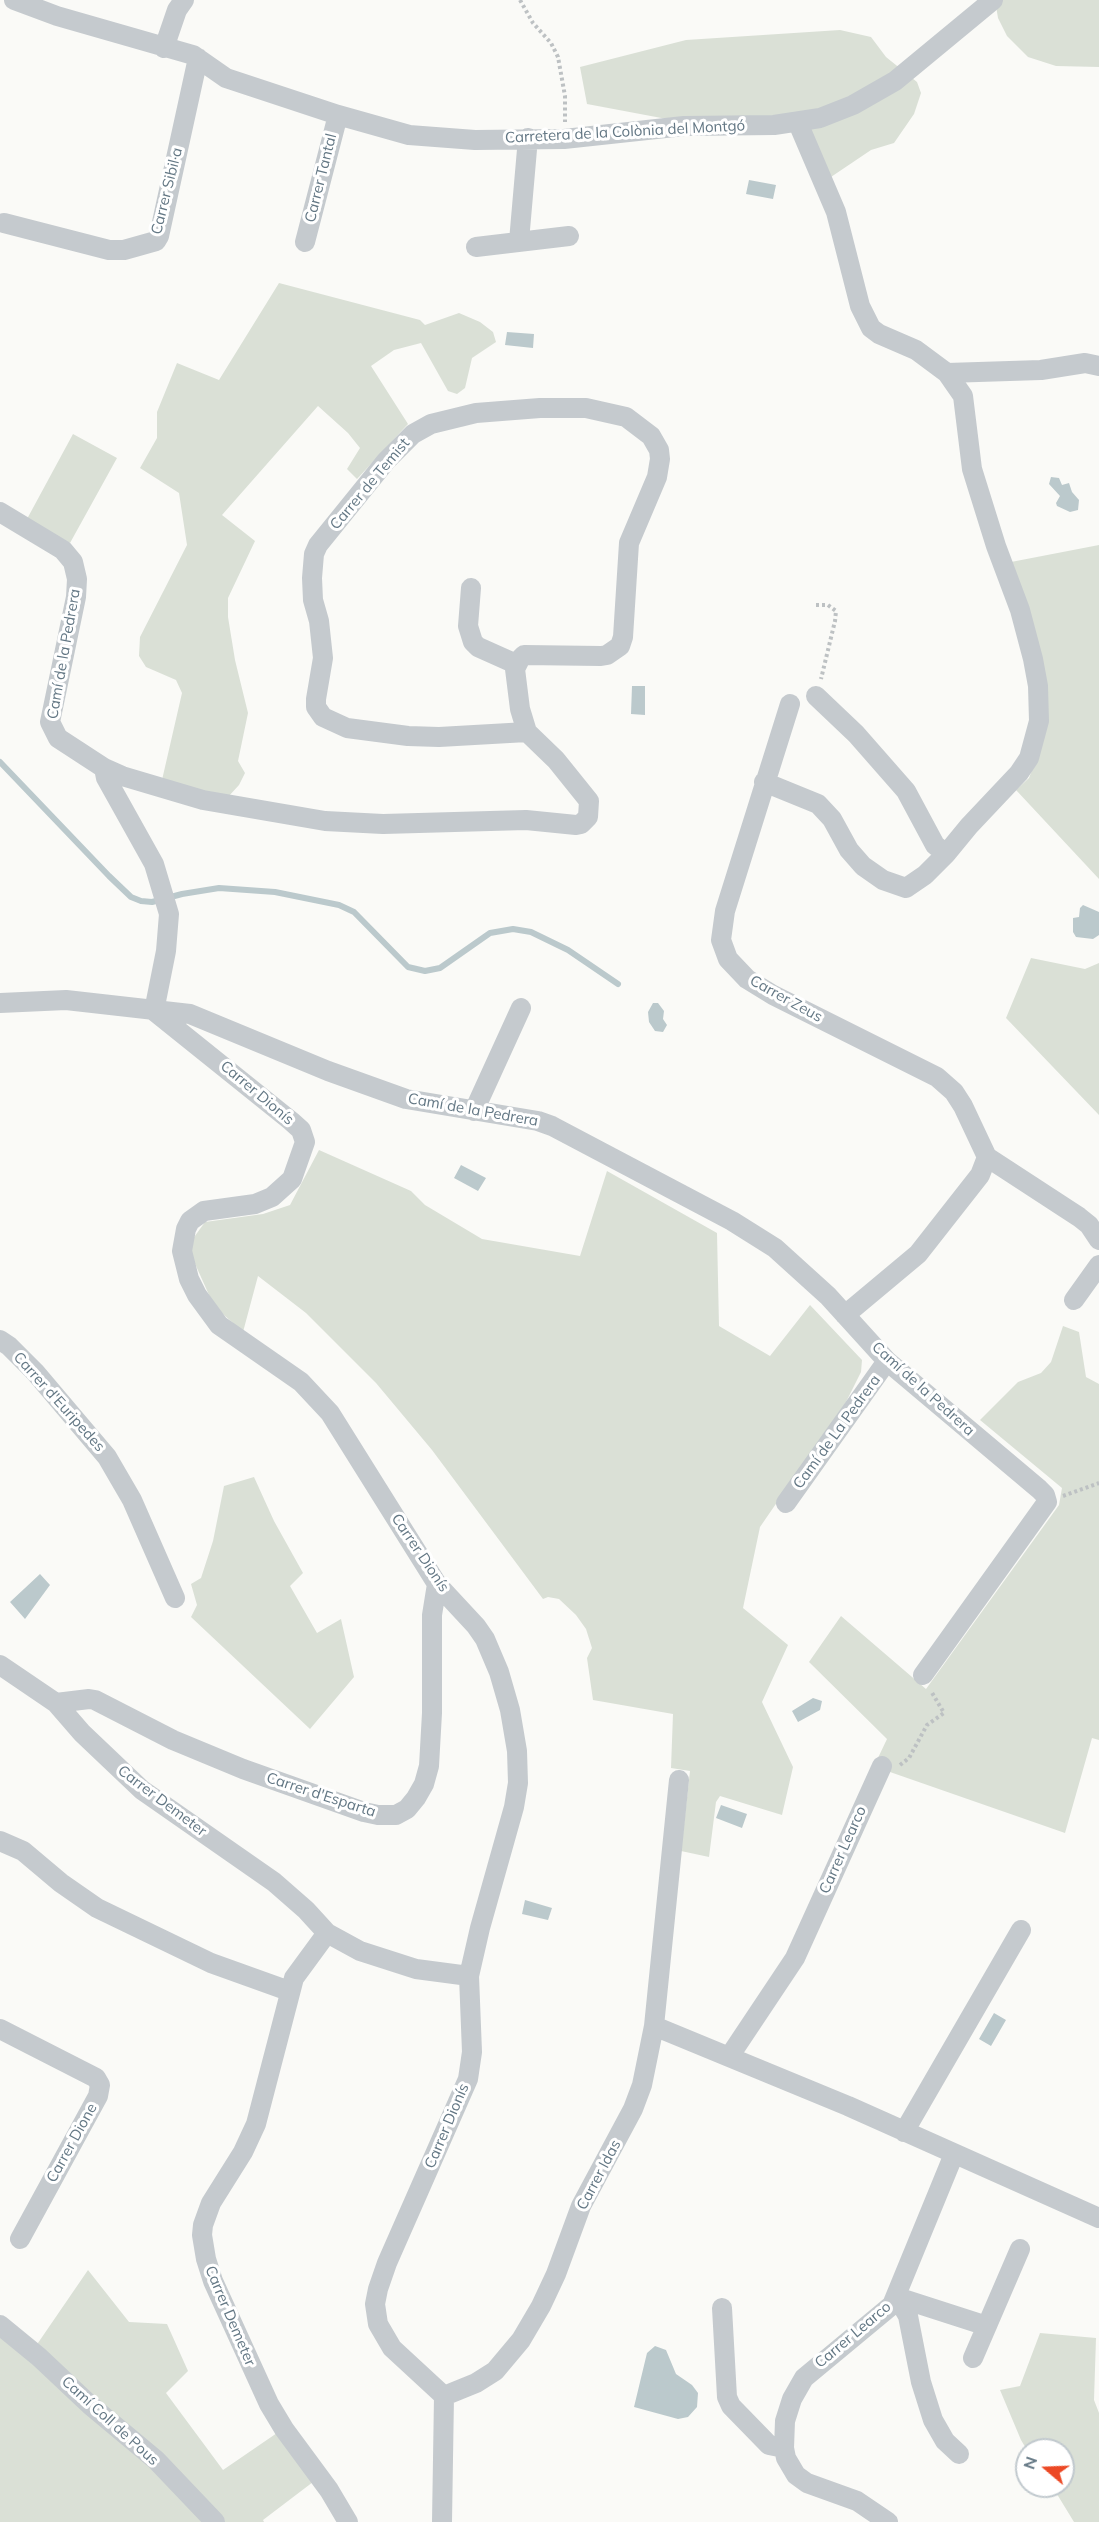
<!DOCTYPE html>
<html>
<head>
<meta charset="utf-8">
<style>
  body { margin:0 }
  #map { position:relative; width:1099px; height:2522px; overflow:hidden; background:#fafaf7; font-family:Mulish,sans-serif }
  canvas { display:block }
  .north { position:absolute; left:1015px; top:2438px; width:60px; height:60px; box-sizing:border-box; background:#fff; border:2px solid #c1c9ce; border-radius:50%; rotate:289deg; font-size:16px; font-weight:700; line-height:24px; text-align:center; color:#637784 }
  .north::after { content:''; display:block; margin:auto; width:21px; height:27px; background:#ec4925; clip-path:polygon(50% 0,100% 100%,50% 72%,0 100%) }
</style>
</head>
<body>
<div id="map">
<canvas width="1099" height="2522"></canvas>
<div class="north">N</div>
</div>
<script>
const ctx = document.querySelector('canvas').getContext('2d');
ctx.lineJoin = 'round';
function paint(path, color) { ctx.fillStyle = color; ctx.fill(path, 'evenodd'); }
const poly = rows => new Path2D(rows.map(r => 'M' + r).join(''));
function strokePath(path, color, width, dash) { ctx.strokeStyle = color; ctx.lineWidth = width; ctx.lineCap = dash ? 'butt' : 'round'; ctx.setLineDash(dash || []); ctx.stroke(path); }
function drawText(font, color, halo, rows, align = 'center') {
  ctx.font = font + ' Mulish,sans-serif'; ctx.lineWidth = 6; ctx.setLineDash([]); ctx.textBaseline = 'middle'; ctx.strokeStyle = halo; ctx.fillStyle = color; for (const [text, x, y, turn = 0] of rows) {
    ctx.save(); ctx.translate(x, y); ctx.rotate((+turn || 0) * Math.PI / 180); ctx.textAlign = isNaN(turn) ? turn : align; if (halo) ctx.strokeText(text, 0, 0); ctx.fillText(text, 0, 0); ctx.restore();
  }
}
paint(poly([
  [995,0,1099,0,1099,67,1056,66,1028,57,1007,36,998,18],
  [840,30,871,37,886,57,917,82,921,93,914,114,894,143,871,150,828,179,804,111,777,116,672,120,587,104,580,67,686,40],
  [279,283,420,320,425,325,459,313,480,322,493,332,496,342,472,358,465,388,457,394,448,391,421,343,394,350,371,366,408,424,357,479,347,469,360,448,348,433,318,406,222,515,255,541,228,598,228,617,235,660,248,713,238,761,245,773,239,785,228,797,162,780,182,693,176,680,146,667,139,656,140,637,187,545,179,493,140,468,157,438,157,412,177,363,219,380],
  [73,434,117,458,70,543,27,519],
  [1099,545,1099,879,1016,790,1029,778,1043,741,1011,562],
  [1031,958,1085,969,1099,963,1099,1115,1006,1018],
  [319,1150,411,1191,425,1205,482,1239,580,1256,607,1171,717,1233,719,1326,770,1356,810,1305,862,1360,861,1372,846,1402,760,1527,743,1608,788,1645,762,1702,793,1767,782,1815,720,1796,716,1802,709,1857,681,1851,690,1771,671,1768,673,1714,593,1700,587,1658,592,1648,586,1629,576,1615,559,1599,548,1597,543,1599,432,1450,376,1383,306,1313,258,1276,243,1332,214,1306,192,1257,192,1240,205,1222,263,1214,290,1205],
  [1063,1326,1079,1332,1086,1377,1099,1384,1099,1740,1092,1738,1065,1833,890,1772,877,1760,887,1739,809,1662,841,1616,926,1689,1059,1505,1062,1488,980,1420,1018,1382,1041,1373,1051,1362],
  [254,1477,274,1521,303,1573,290,1586,317,1633,341,1619,354,1677,310,1729,191,1617,197,1605,191,1584,201,1578,213,1541,224,1486],
  [88,2270,129,2322,167,2324,188,2371,166,2393,223,2470,277,2433,313,2482,263,2520,264,2522,0,2522,0,2336,27,2359],
  [1040,2333,1096,2338,1094,2400,1099,2413,1099,2522,1074,2522,1052,2486,1063,2486,1063,2450,1027,2450,1021,2440,1000,2390,1020,2386]
]), '#dae0d6');
paint(poly([
  [749,180,776,185,773,199,746,194],
  [507,332,534,334,533,348,505,345],
  [1051,477,1059,478,1062,485,1069,483,1072,492,1079,500,1078,510,1070,512,1057,506,1056,503,1060,496,1049,484],
  [632,686,645,686,645,715,631,714],
  [1083,905,1099,912,1099,935,1093,939,1076,937,1073,932,1073,918,1079,917,1080,908],
  [653,1003,658,1003,664,1011,663,1019,667,1025,663,1032,655,1031,649,1022,648,1012],
  [461,1165,486,1178,478,1191,454,1178],
  [40,1574,50,1585,25,1619,10,1602],
  [813,1698,822,1701,820,1710,798,1722,792,1711],
  [721,1805,747,1814,742,1828,716,1818],
  [525,1900,552,1908,548,1920,522,1914],
  [994,2013,1006,2020,991,2046,979,2039],
  [655,2346,666,2350,676,2374,692,2385,698,2393,697,2407,688,2417,678,2419,634,2407,647,2353]
]), '#bbc9cc');
strokePath(poly([
  [0,762,109,876,131,897,141,901,152,902,182,894,219,888,275,892,339,905,354,912,408,967,425,971,440,968,490,933,513,929,531,932,568,950,618,984]
]), '#bbc9cc', 6);
strokePath(poly([
  [520,0,533,23,551,43,558,57,565,96,565,122],
  [816,605,828,605,836,611,835,621,821,679],
  [1063,1496,1099,1483],
  [900,1765,909,1758,927,1725,944,1713,931,1691]
]), '#bdc1c3', 4, [3, 3]);
strokePath(poly([
  [14,0,57,16,193,55,226,78,338,115,409,135,475,140,564,139,684,126,774,125,820,118,853,105,895,81,993,0],
  [164,48,177,10,184,0],
  [798,123,836,212,860,306,871,328,879,334,916,350,947,373,1041,370,1085,363,1099,366],
  [4,223,109,250,124,250,156,241,159,236,198,58],
  [519,241,528,138],
  [305,242,338,115],
  [476,247,569,236],
  [0,512,63,550,73,562,77,579,76,597,50,722,58,738,104,768,122,776,203,800,325,821,383,824,526,820,576,825,581,824,588,817,589,801,556,760,527,732,520,709,515,669,520,659,524,655,601,656,607,655,620,646,623,637,629,543,657,477,660,459,659,450,651,436,626,417,586,408,540,408,476,413,431,424,413,434,386,461,318,545,314,554,312,578,313,600,319,621,323,658,316,699,316,707,323,717,347,728,408,736,439,737,527,732],
  [471,588,468,626,473,642,478,647,516,664],
  [816,696,856,734,906,791,935,845,946,854],
  [790,704,725,911,721,940,728,959,747,979,773,995,937,1077,954,1092,963,1106,987,1157,1079,1217,1089,1225,1099,1240],
  [104,768,106,778,154,864,169,914,166,951,154,1011],
  [764,782,818,804,832,819,849,850,863,866,883,880,906,888,925,875,946,854,969,826,1019,773,1029,758,1039,721,1038,686,1033,659,1020,610,996,546,972,469,963,396,947,373],
  [0,1003,66,1000,190,1014,328,1071,406,1099,538,1121,552,1126,732,1221,775,1248,828,1296,887,1361,1039,1489,1045,1495,1047,1502,923,1675],
  [154,1011,291,1121,301,1130,305,1142,292,1179,272,1197,255,1204,204,1211,190,1221,186,1229,182,1251,189,1279,197,1295,219,1325,301,1382,330,1413,437,1584,476,1626,485,1639,499,1672,510,1710,517,1751,518,1783,514,1807,480,1928,469,1976,472,2052,468,2079,387,2263,378,2289,375,2304,378,2324,392,2348,444,2396],
  [474,1111,521,1008],
  [1074,1300,1099,1265],
  [845,1315,918,1254,980,1175,987,1157],
  [0,1340,9,1346,35,1372,107,1457,132,1500,175,1598],
  [786,1503,887,1361],
  [0,1665,56,1703,82,1733,142,1790,274,1882,306,1910,327,1933,360,1951,416,1969,469,1976],
  [56,1703,89,1699,95,1700,173,1740,243,1769,364,1812,378,1815,396,1815,407,1809,416,1798,424,1784,429,1766,432,1713,432,1615,437,1584],
  [0,1841,23,1851,61,1883,97,1908,211,1963,289,1991],
  [327,1933,294,1978,256,2124,243,2152,211,2203,203,2225,202,2235,206,2259,213,2281,269,2404,284,2429,329,2490,348,2522],
  [654,2026,848,2106,1099,2218],
  [0,2029,96,2078,100,2085,98,2096,20,2239],
  [729,2057,795,1958,882,1766],
  [904,2132,1021,1930],
  [897,2297,908,2316,921,2382,933,2420,945,2441,959,2454],
  [897,2297,987,2326],
  [722,2308,727,2397,731,2406,769,2445,784,2448],
  [0,2325,39,2357,90,2405,156,2460,215,2522],
  [973,2358,1020,2249],
  [444,2396,476,2383,495,2371,521,2340,541,2306,556,2274,581,2206,633,2109,642,2085,654,2026,679,1780],
  [442,2522,444,2396],
  [888,2522,857,2501,807,2483,796,2475,786,2458,784,2448,785,2421,792,2399,804,2378,892,2305,954,2154]
]), '#c5cace', 20);
drawText('15px', '#637784', '#fff', [
  ["Carretera de la Colònia del Montgó",625,132,-3],
  ["Carrer Tantal",321,178,-76],
  ["Carrer Sibil·a",167,191,-76],
  ["Carrer de Temist",370,484,-50],
  ["Camí de la Pedrera",64,654,-80],
  ["Carrer Zeus",786,999,29],
  ["Carrer Dionís",257,1093,40],
  ["Camí de la Pedrera",473,1110,10],
  ["Camí de la Pedrera",923,1389,42],
  ["Carrer d'Euripedes",59,1402,48],
  ["Camí de La Pedrera",837,1432,-54],
  ["Carrer Dionís",420,1553,56],
  ["Carrer d'Esparta",321,1795,18],
  ["Carrer Demeter",162,1801,37],
  ["Carrer Learco",843,1850,-66],
  ["Carrer Dionís",447,2126,-67],
  ["Carrer Dione",72,2143,-61],
  ["Carrer Idas",599,2175,-62],
  ["Carrer Demeter",230,2316,67],
  ["Carrer Learco",853,2335,-40],
  ["Camí Coll de Pous",110,2421,42]
]);
</script>
</body>
</html>
